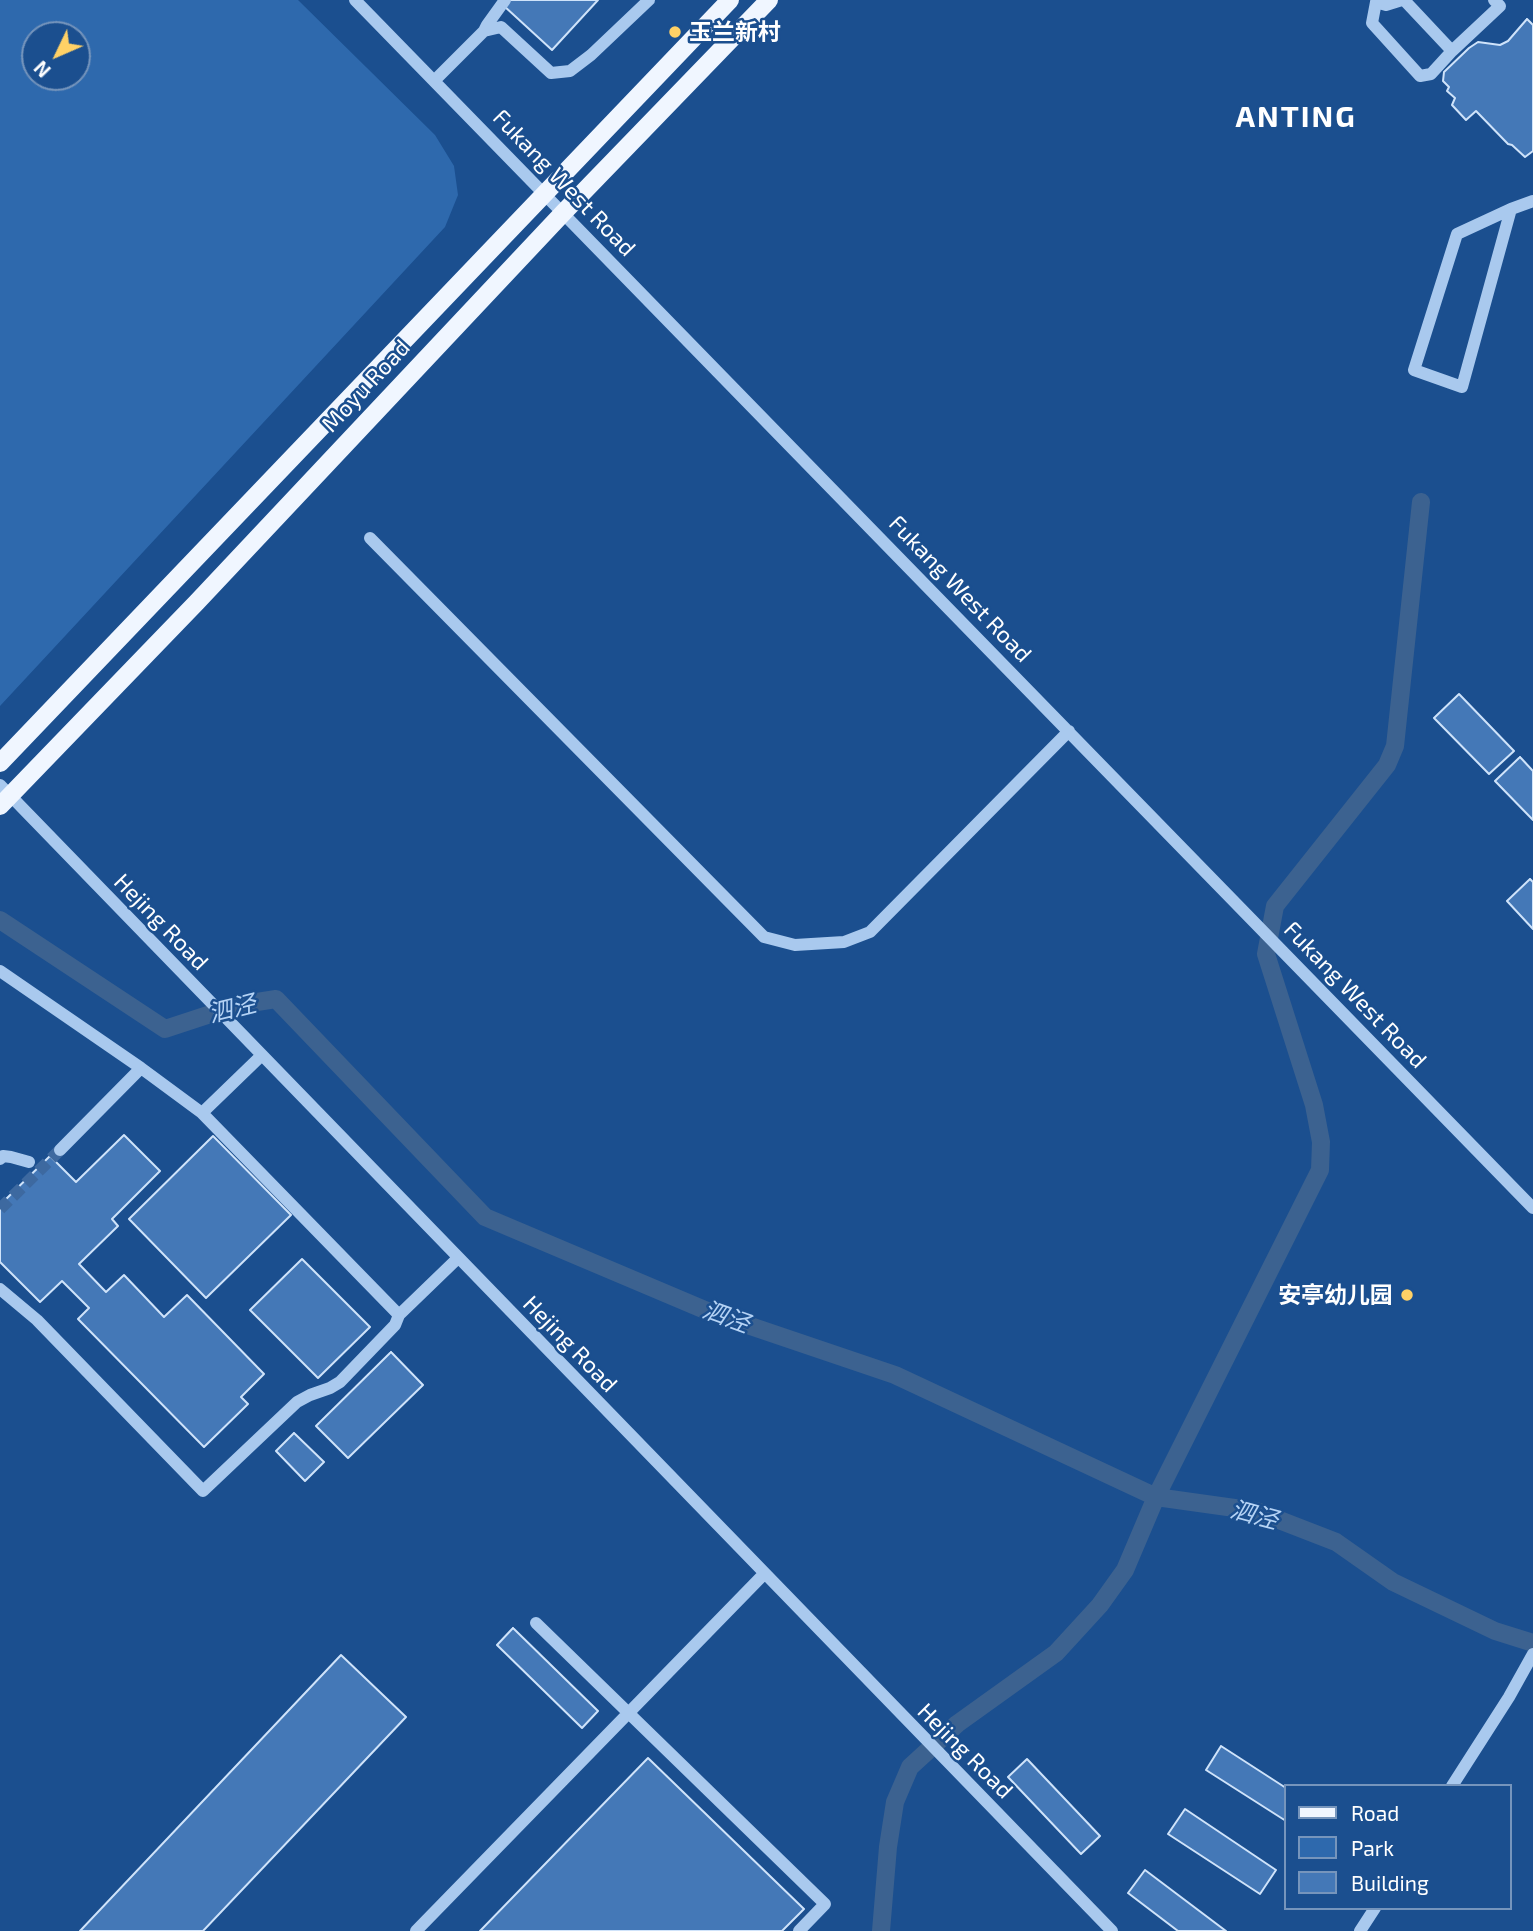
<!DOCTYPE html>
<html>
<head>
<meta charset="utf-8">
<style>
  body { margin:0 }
  #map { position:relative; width:1533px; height:1931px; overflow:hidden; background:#1b4f8f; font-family:"Exo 2",sans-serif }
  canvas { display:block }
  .legend { position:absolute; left:1284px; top:1784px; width:228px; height:126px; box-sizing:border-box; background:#1b4f8f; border:2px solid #7695bc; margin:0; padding:9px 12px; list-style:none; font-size:21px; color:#fff }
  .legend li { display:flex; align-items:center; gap:14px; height:35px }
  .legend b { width:35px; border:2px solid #7695bc }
  .north { position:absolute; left:21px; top:21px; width:70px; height:70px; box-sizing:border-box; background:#1b4f8f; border:2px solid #7695bc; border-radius:50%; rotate:226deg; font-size:19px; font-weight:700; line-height:28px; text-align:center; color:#fff }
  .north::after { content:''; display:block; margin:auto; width:24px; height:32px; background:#ffd166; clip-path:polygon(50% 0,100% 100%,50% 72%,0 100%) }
</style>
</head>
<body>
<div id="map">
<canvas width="1533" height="1931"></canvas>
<ul class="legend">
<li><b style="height:9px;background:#f0f6ff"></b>Road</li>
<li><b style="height:19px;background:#2e69ad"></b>Park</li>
<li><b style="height:19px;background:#4478b7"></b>Building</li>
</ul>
<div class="north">N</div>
</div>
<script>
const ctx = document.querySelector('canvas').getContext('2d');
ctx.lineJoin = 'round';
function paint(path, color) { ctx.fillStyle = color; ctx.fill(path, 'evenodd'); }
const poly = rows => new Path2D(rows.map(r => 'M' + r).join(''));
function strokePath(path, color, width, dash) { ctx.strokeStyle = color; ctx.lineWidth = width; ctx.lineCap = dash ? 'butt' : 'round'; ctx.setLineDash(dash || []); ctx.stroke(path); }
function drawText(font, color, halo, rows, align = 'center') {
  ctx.font = font + ' "Exo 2","Noto Sans SC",sans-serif'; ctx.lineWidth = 5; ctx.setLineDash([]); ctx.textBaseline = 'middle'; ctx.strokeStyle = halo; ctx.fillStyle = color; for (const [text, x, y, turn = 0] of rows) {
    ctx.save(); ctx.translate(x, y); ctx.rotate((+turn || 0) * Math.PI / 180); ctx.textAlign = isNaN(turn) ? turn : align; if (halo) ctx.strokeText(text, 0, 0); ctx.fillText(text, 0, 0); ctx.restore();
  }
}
paint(poly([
  [0,0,298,0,435,135,454,166,458,195,445,227,0,706],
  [35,35,77,35,77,77,35,77]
]), '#2e69ad');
strokePath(poly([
  [0,920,165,1029,238,1005,276,999,485,1217,712,1313,895,1375,1156,1497,1256,1511,1336,1542,1393,1582,1495,1631,1533,1643],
  [881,1931,888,1847,895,1802,910,1767,957,1724,1056,1653,1100,1605,1125,1570,1156,1497,1320,1170,1321,1142,1314,1105,1266,954,1275,906,1387,765,1395,746,1421,502]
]), '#3c6290', 18);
const building = poly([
  [510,0,598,0,552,50,504,6,510,0],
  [1527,19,1533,25,1533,151,1525,157,1512,145,1508,144,1476,111,1466,120,1452,105,1455,98,1447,91,1449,87,1443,81,1444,72,1469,48,1478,42,1500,45,1508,41,1527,19],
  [1459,694,1514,751,1489,774,1434,718,1459,694],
  [1520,757,1533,771,1533,820,1495,781,1520,757],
  [1530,879,1533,882,1533,929,1507,901,1530,879],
  [124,1135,160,1171,112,1219,118,1226,79,1264,106,1292,124,1275,164,1317,187,1295,264,1374,241,1397,248,1404,204,1447,78,1319,89,1308,62,1281,40,1302,0,1262,0,1205,50,1156,76,1182,124,1135],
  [213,1136,291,1215,206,1298,129,1219,213,1136],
  [302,1259,370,1327,318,1378,250,1310,302,1259],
  [391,1352,423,1385,348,1458,316,1426,391,1352],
  [294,1433,324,1462,305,1481,276,1451,294,1433],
  [513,1628,598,1711,582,1728,497,1645,513,1628],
  [341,1655,406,1717,203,1931,80,1931,341,1655],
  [1221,1746,1286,1788,1286,1821,1206,1770,1221,1746],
  [648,1758,804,1909,782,1931,480,1931,648,1758],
  [1027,1759,1100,1836,1081,1854,1008,1777,1027,1759],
  [1185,1809,1276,1870,1260,1894,1168,1834,1185,1809],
  [1145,1870,1226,1931,1178,1931,1128,1893,1145,1870]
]);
paint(building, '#4478b7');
strokePath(building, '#cfe3fa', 2);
strokePath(poly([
  [0,1209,60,1150]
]), '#3d69a0', 12, [12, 6]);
strokePath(poly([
  [355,0,1533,1208],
  [1402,0,1386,5,1376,2,1372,23,1420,76,1431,74,1452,51,1500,6,1494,0],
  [1404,0,1452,51],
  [484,31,487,25,505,0],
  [434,81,484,31,501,27,551,73,570,71,591,55,649,0],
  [1511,209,1462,387,1414,370,1457,234,1511,209,1533,201],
  [370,538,764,937,795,945,844,942,870,932,1069,731],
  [0,785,1112,1931],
  [0,971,141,1068,202,1113,399,1315],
  [202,1113,262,1055],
  [60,1150,141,1068],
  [0,1159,3,1156,11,1157,29,1162],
  [0,1289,37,1320,203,1491,297,1402,310,1395,330,1388,340,1382,395,1325,399,1315,458,1258],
  [536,1623,825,1904,799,1931],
  [1452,1786,1509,1697,1533,1654],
  [416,1931,764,1574],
  [1360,1931,1375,1908]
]), '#a9c9ee', 12);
strokePath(poly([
  [0,763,730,0],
  [0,806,197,602,563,213,769,0]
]), '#f0f6ff', 18);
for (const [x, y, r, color] of [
  [675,32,7,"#ffd166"],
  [1407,1295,7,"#ffd166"]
]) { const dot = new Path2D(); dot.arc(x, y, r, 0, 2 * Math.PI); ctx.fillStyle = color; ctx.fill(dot); strokePath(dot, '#1b4f8f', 2.5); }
drawText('bold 23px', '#fff', '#1b4f8f', [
  ["玉兰新村",689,32],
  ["安亭幼儿园",1393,1295,"right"]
], 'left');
drawText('23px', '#fff', '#1b4f8f', [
  ["Fukang West Road",564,183,46],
  ["Moyu Road",366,386,-47],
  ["Fukang West Road",960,589,46],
  ["Hejing Road",161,922,46],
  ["Fukang West Road",1355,995,46],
  ["Hejing Road",570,1344,46],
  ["Hejing Road",965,1751,45]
]);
drawText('italic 24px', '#b5d3f5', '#1b4f8f', [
  ["泗泾",232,1009,-14],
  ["泗泾",726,1317,20],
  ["泗泾",1254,1515,15]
]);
ctx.letterSpacing = '2px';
drawText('bold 30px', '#fff', '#1b4f8f', [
  ["ANTING",1296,117]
]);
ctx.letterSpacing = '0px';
</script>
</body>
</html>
